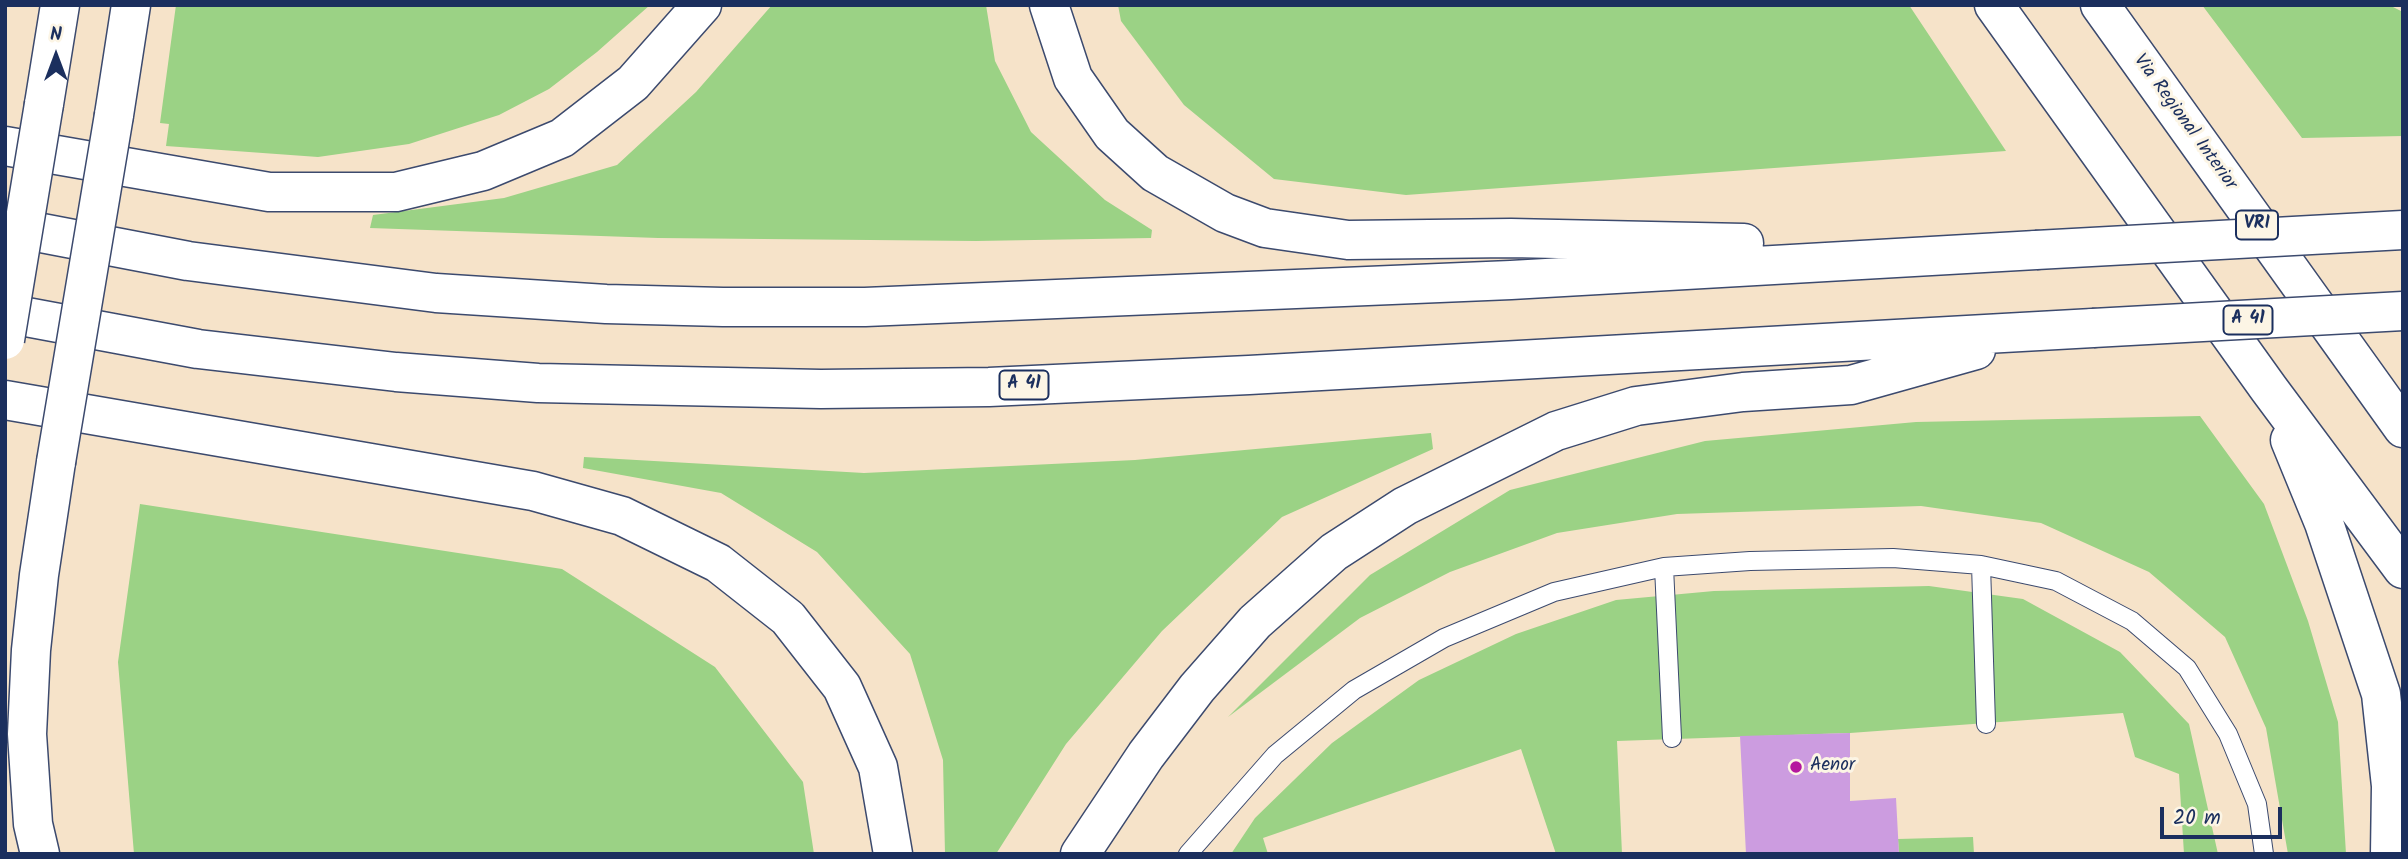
<!DOCTYPE html>
<html>
<head>
<meta charset="utf-8">
<style>
  body { margin:0 }
  #map { position:relative; width:2408px; height:859px; overflow:hidden; background:#f6e3c9; font-family:Kalam,sans-serif }
  canvas { display:block }
  .frame { position:absolute; inset:0; border:7px solid #1b2f5e; pointer-events:none }
  .north { position:absolute; left:21px; top:21px; width:70px; height:70px; -webkit-text-stroke:5px #fcf5e5; paint-order:stroke; rotate:0deg; font-size:19px; font-weight:700; line-height:28px; text-align:center; color:#1b2f5e }
  .north::after { content:''; display:block; margin:auto; width:24px; height:32px; background:#1b2f5e; clip-path:polygon(50% 0,100% 100%,50% 72%,0 100%) }
  .scale { position:absolute; left:2160px; top:807px; width:122px; height:32px; box-sizing:border-box; border:4px solid #1b2f5e; border-top:0; padding-left:9px; font-size:21px; line-height:24px; white-space:nowrap; color:#1b2f5e; -webkit-text-stroke:5px #fcf5e5; paint-order:stroke }
</style>
</head>
<body>
<div id="map">
<canvas width="2408" height="859"></canvas>
<div class="frame"></div>
<div class="north">N</div>
<div class="scale">20 m</div>
</div>
<script>
const ctx = document.querySelector('canvas').getContext('2d');
ctx.lineJoin = 'round';
function paint(path, color) { ctx.fillStyle = color; ctx.fill(path, 'evenodd'); }
const poly = rows => new Path2D(rows.map(r => 'M' + r).join(''));
function strokePath(path, color, width, dash) { ctx.strokeStyle = color; ctx.lineWidth = width; ctx.lineCap = dash ? 'butt' : 'round'; ctx.setLineDash(dash || []); ctx.stroke(path); }
function drawText(font, color, halo, rows, align = 'center') {
  ctx.font = font + ' Kalam,sans-serif'; ctx.lineWidth = 6; ctx.setLineDash([]); ctx.textBaseline = 'middle'; ctx.strokeStyle = halo; ctx.fillStyle = color; for (const [text, x, y, turn = 0] of rows) {
    ctx.save(); ctx.translate(x, y); ctx.rotate((+turn || 0) * Math.PI / 180); ctx.textAlign = isNaN(turn) ? turn : align; if (halo) ctx.strokeText(text, 0, 0); ctx.fillText(text, 0, 0); ctx.restore();
  }
}
paint(poly([
  [176,5,650,5,597,52,549,89,499,115,409,144,318,157,166,146,169,124,160,123],
  [772,5,986,5,995,61,1031,132,1105,200,1152,230,1151,238,976,241,658,238,370,228,373,215,504,198,617,165,696,92],
  [1118,5,1909,5,2006,151,1406,195,1274,179,1184,105,1121,21],
  [2202,5,2389,5,2403,12,2403,136,2302,138],
  [2200,416,2264,504,2308,621,2338,722,2346,854,2288,854,2266,728,2225,637,2149,572,2041,523,1921,506,1677,514,1557,533,1450,572,1360,618,1228,717,1370,575,1510,490,1705,441,1916,422],
  [1431,433,1433,449,1282,517,1162,631,1066,744,996,854,945,854,943,760,910,654,817,552,721,493,583,468,584,457,864,473,1135,460],
  [140,504,562,569,715,667,803,782,814,854,134,854,118,662],
  [1929,586,2023,599,2120,652,2189,724,2218,854,2184,854,2179,774,2135,757,2123,713,1850,733,1617,741,1622,854,1556,854,1521,749,1263,838,1268,854,1231,854,1255,818,1332,743,1419,680,1516,634,1616,600,1714,591],
  [1973,837,1974,854,1899,854,1898,839]
]), '#9bd285');
paint(poly([
  [1850,733,1850,801,1896,798,1899,854,1746,854,1740,736]
]), '#cc9ce0');
const lane = poly([
  [1981,565,1986,724],
  [1664,567,1672,738],
  [1188,854,1275,755,1354,690,1444,638,1554,592,1664,567,1750,561,1893,558,1981,565,2056,581,2132,621,2187,668,2228,734,2257,804,2264,854]
]);
const highway = poly([
  [1049,5,1073,78,1112,134,1155,173,1225,213,1265,228,1348,240,1511,238,1744,243],
  [1994,5,2269,389,2403,569],
  [2100,5,2403,428],
  [44,104,60,5],
  [114,115,131,5],
  [5,146,269,192,396,192,483,171,562,138,633,83,702,5],
  [5,226,188,261,436,293,606,304,723,307,865,307,1511,280,2036,250],
  [5,313,198,349,396,372,538,383,821,389,989,387,1249,375,2093,328],
  [5,400,533,491,622,516,718,563,788,618,842,687,878,767,893,854],
  [2290,440,2324,523,2381,694,2391,786,2390,854],
  [40,854,33,824,27,734,31,650,39,575,56,462],
  [1080,854,1146,755,1197,688,1255,622,1334,552,1405,506,1556,431,1636,406,1743,392,1851,385,1976,350]
]);
strokePath(lane, '#3c4a6e', 20);
strokePath(highway, '#3c4a6e', 41);
strokePath(lane, '#fff', 18);
strokePath(highway, '#fff', 38);
const highwayBridge = poly([
  [2036,250,2403,230],
  [2093,328,2403,311],
  [5,340,44,104],
  [56,462,114,115]
]);
strokePath(highwayBridge, '#3c4a6e', 41, []);
strokePath(highwayBridge, '#fff', 38);
for (const [x, y, r, color] of [
  [1796,767,7,"#b5179e"]
]) { const dot = new Path2D(); dot.arc(x, y, r, 0, 2 * Math.PI); ctx.fillStyle = color; ctx.fill(dot); strokePath(dot, '#fcf5e5', 2.5); }
for (const [x, y, w] of [
  [2257,225,42],
  [2248,320,49],
  [1024,385,49]
]) { const box = new Path2D(); box.roundRect(x - w / 2, y - 14.5, w, 29, 5); ctx.fillStyle = '#fcf5e5'; ctx.fill(box); strokePath(box, '#1b2f5e', 2); }
drawText('bold 18px', '#1b2f5e', null, [
  ["VRI",2257,225],
  ["A 41",2248,320],
  ["A 41",1024,385]
]);
drawText('19px', '#1b2f5e', '#fcf5e5', [
  ["Via Regional Interior",2184,123,54]
]);
drawText('19px', '#1b2f5e', '#fcf5e5', [
  ["Aenor",1810,767]
], 'left');
</script>
</body>
</html>
